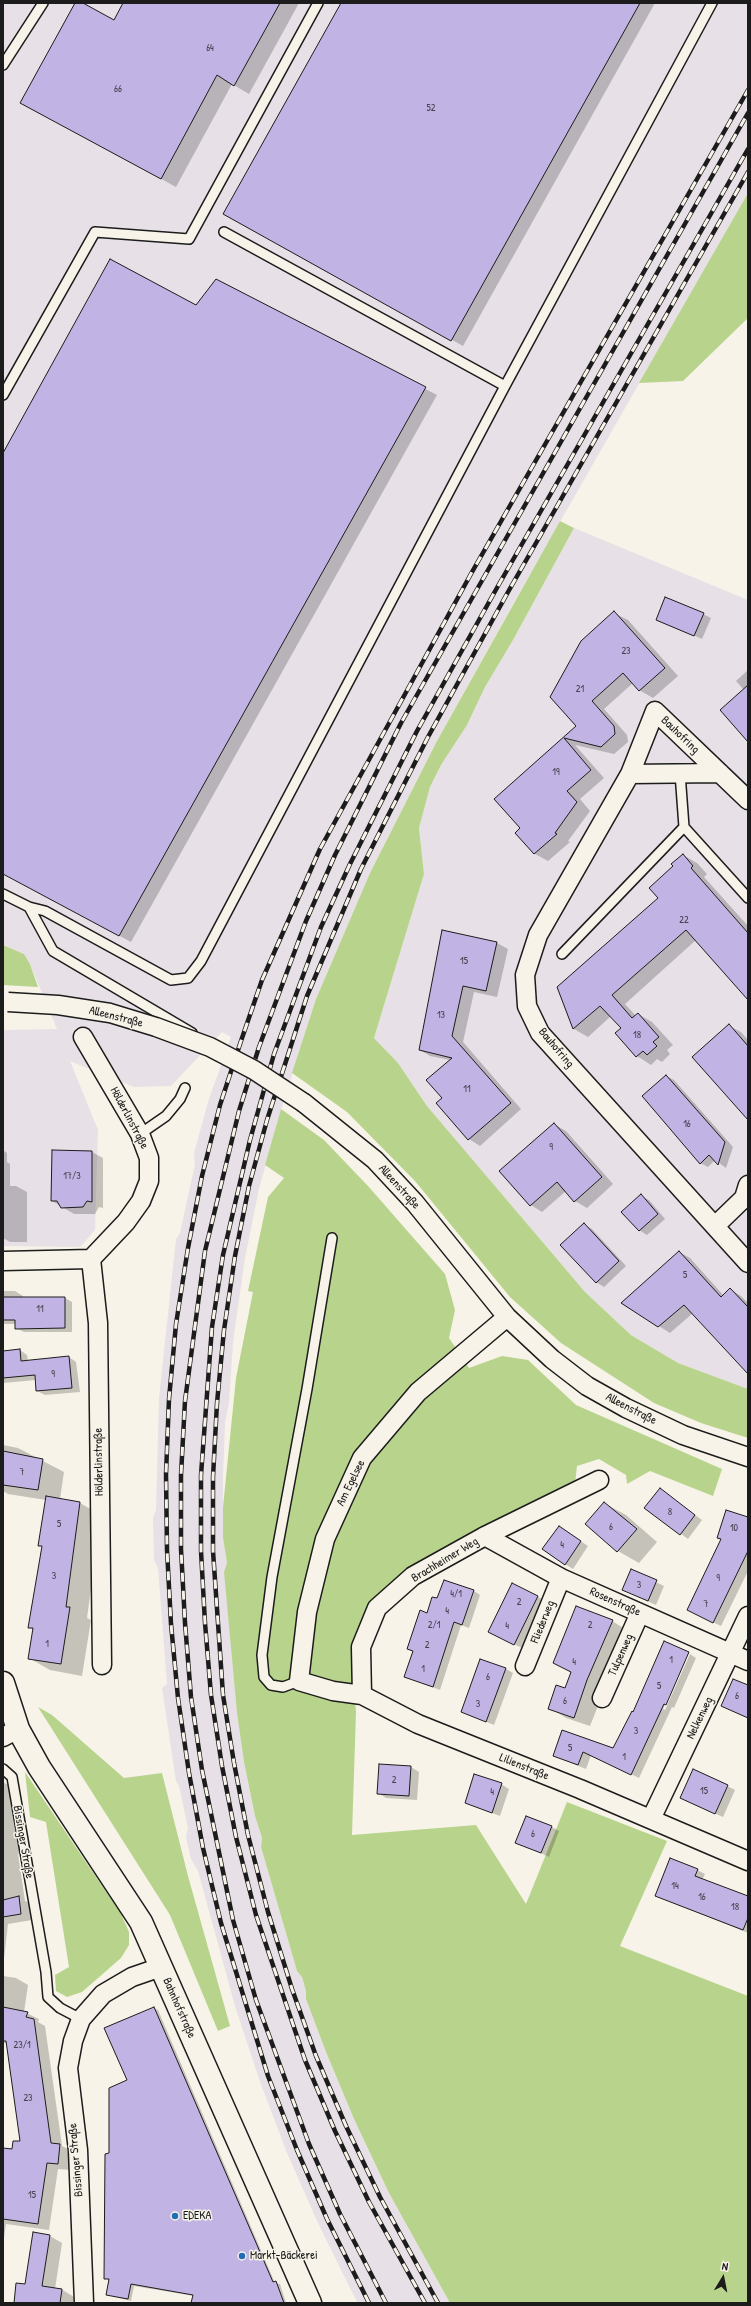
<!DOCTYPE html>
<html>
<head>
<meta charset="utf-8">
<style>
  body { margin:0 }
  #map { position:relative; width:751px; height:2306px; overflow:hidden; background:#f7f3e8; font-family:"Patrick Hand",sans-serif }
  canvas { display:block }
  .frame { position:absolute; inset:0; border:4px solid #1c1c1c; pointer-events:none }
  .north { position:absolute; left:703px; top:2258px; width:40px; height:40px; -webkit-text-stroke:3px #f7f3e8; paint-order:stroke; rotate:10deg; font-size:11px; font-weight:700; line-height:16px; text-align:center; color:#1c1c1c }
  .north::after { content:''; display:block; margin:auto; width:14px; height:18px; background:#1c1c1c; clip-path:polygon(50% 0,100% 100%,50% 72%,0 100%) }
</style>
</head>
<body>
<div id="map">
<canvas width="751" height="2306"></canvas>
<div class="frame"></div>
<div class="north">N</div>
</div>
<script>
const ctx = document.querySelector('canvas').getContext('2d');
ctx.lineJoin = 'round';
function paint(path, color) { ctx.fillStyle = color; ctx.fill(path, 'evenodd'); }
const poly = rows => new Path2D(rows.map(r => 'M' + r).join(''));
function strokePath(path, color, width, dash) { ctx.strokeStyle = color; ctx.lineWidth = width; ctx.lineCap = dash ? 'butt' : 'round'; ctx.setLineDash(dash || []); ctx.stroke(path); }
function drawText(font, color, halo, rows, align = 'center') {
  ctx.font = font + ' "Patrick Hand",sans-serif'; ctx.lineWidth = 3; ctx.setLineDash([]); ctx.textBaseline = 'middle'; ctx.strokeStyle = halo; ctx.fillStyle = color; for (const [text, x, y, turn = 0] of rows) {
    ctx.save(); ctx.translate(x, y); ctx.rotate((+turn || 0) * Math.PI / 180); ctx.textAlign = isNaN(turn) ? turn : align; if (halo) ctx.strokeText(text, 0, 0); ctx.fillText(text, 0, 0); ctx.restore();
  }
}
paint(poly([
  [3,3,748,3,748,193,517,597,437,741,370,873,316,999,277,1123,259,1189,245,1258,233,1342,229,1403,225,1423,223,1477,223,1538,227,1563,225,1577,237,1713,244,1762,255,1816,262,1838,261,1847,297,1971,302,1977,306,1991,306,1999,326,2052,354,2119,389,2193,450,2303,358,2303,355,2298,318,2223,287,2153,259,2079,235,2006,198,1871,191,1859,186,1837,188,1828,179,1786,176,1781,162,1688,167,1684,158,1568,154,1560,153,1518,156,1510,159,1398,176,1239,180,1233,195,1164,194,1153,208,1102,231,1037,222,1032,171,1086,134,1087,70,1061,98,1130,95,1230,80,1247,3,1246,3,1030,57,1029,30,964,24,954,3,945],
  [574,528,748,600,748,1389,678,1363,631,1335,585,1292,427,1106,398,1063,374,1038,424,874,419,828,430,787,441,765,467,725,485,687,513,640]
]), '#e7e0e7');
paint(poly([
  [748,193,748,318,683,381,639,383],
  [560,521,574,528,513,640,485,687,467,725,441,765,430,787,419,828,424,874,374,1038,398,1063,427,1106,585,1292,631,1335,678,1363,748,1389,748,1438,701,1423,654,1403,561,1343,510,1297,415,1181,347,1112,292,1073,316,999,370,873,437,741],
  [3,945,24,954,30,964,38,987,3,985],
  [281,1109,324,1140,368,1186,445,1274,455,1310,449,1338,469,1368,502,1356,528,1360,576,1405,722,1469,713,1496,650,1471,627,1484,626,1475,599,1459,577,1466,575,1484,504,1517,361,1627,352,1662,356,1712,352,1835,476,1825,526,1904,567,1802,667,1841,620,1946,748,1996,748,2303,450,2303,389,2193,354,2119,326,2052,306,1999,306,1991,302,1977,297,1971,261,1847,262,1838,255,1816,244,1762,237,1713,224,1572,227,1563,223,1538,223,1507,236,1378,253,1292,248,1291,268,1197,284,1178,265,1165],
  [38,1707,52,1715,124,1778,162,1773,188,1876,230,2026,218,2031,170,1915],
  [25,1772,121,1914,129,1932,129,1945,121,1958,82,1992,67,1997,56,1991,55,1975,69,1967,46,1822,30,1817]
]), '#b8d48c');
paint(poly([
  [76,3,81,3,114,21,124,3,299,3,249,94,232,84,176,187,37,111],
  [342,3,655,3,463,346,224,213],
  [216,280,437,395,131,942,3,873,3,455,196,306],
  [614,613,628,620,678,676,653,698,639,690,633,683,604,709,627,735,628,742,614,754,575,745,604,778,580,799,590,811,568,841,570,842,548,861,535,854,516,833,521,828,495,799,577,726],
  [703,614,711,618,702,639,657,619],
  [748,670,748,740,744,690,736,681],
  [683,855,697,863,707,874,704,877,748,926,748,999,696,940,625,1004,636,1016,638,1014,652,1022,673,1045,667,1050,670,1054,662,1062,657,1059,651,1065,637,1056,617,1034,623,1028,611,1016,588,1037,574,1029,558,988,659,898,674,867],
  [443,931,497,943,508,949,497,997,474,992,463,1042,521,1109,480,1146,469,1139,437,1103,443,1098,450,1060,430,1056,420,1050],
  [729,1026,741,1032,748,1040,748,1117],
  [666,1076,674,1080,733,1147,726,1168,715,1160,708,1167,700,1163],
  [554,1124,566,1131,613,1184,587,1208,575,1201,566,1191,542,1212,531,1205],
  [3,1150,7,1153,7,1162,10,1164,10,1186,16,1186,27,1192,27,1242,10,1242,3,1238],
  [92,1152,103,1158,103,1208,99,1207,95,1214,74,1214,52,1201],
  [641,1196,649,1200,665,1219,647,1235,639,1230],
  [584,1225,592,1229,626,1266,604,1287,596,1282],
  [679,1252,690,1258,724,1296,730,1289,741,1296,748,1303,748,1372,693,1313,670,1333,622,1303],
  [3,1291,15,1291,23,1296,23,1298,65,1298,72,1302,72,1332,24,1332,16,1328,16,1324,3,1324],
  [20,1350,27,1355,28,1361,69,1357,76,1362,80,1392,45,1395,37,1391,36,1380,3,1383,3,1352],
  [3,1445,18,1448,64,1472,60,1499,80,1503,101,1515,87,1618,91,1620,82,1676,50,1670,29,1658,34,1630,29,1627,43,1547,39,1545,46,1500,8,1494,3,1491],
  [660,1489,702,1520,688,1539,646,1508],
  [604,1503,626,1515,657,1542,639,1563,618,1551],
  [748,1518,748,1571,721,1626,696,1614,721,1540,718,1538],
  [559,1527,588,1546,573,1569,565,1564],
  [631,1570,664,1586,656,1605,623,1590],
  [513,1585,546,1601,522,1648,497,1636],
  [474,1591,480,1595,469,1628,461,1625,440,1690,405,1677,414,1651,408,1648,438,1600],
  [612,1621,628,1631,590,1726,566,1718,550,1708,565,1689,572,1673,554,1663],
  [688,1653,663,1709,665,1710,690,1654,696,1658,674,1708,672,1707,639,1778,591,1755,586,1769,554,1756,563,1731,613,1749,634,1713],
  [506,1669,513,1673,494,1725,462,1712],
  [380,1765,411,1767,419,1772,417,1800,386,1798,378,1793],
  [3,1782,12,1787,22,1853,18,1854,25,1901,30,1903,32,1920,8,1924,3,1967],
  [501,1784,509,1789,500,1816,466,1803],
  [727,1786,735,1790,723,1817,689,1802],
  [552,1827,559,1831,549,1857,516,1842],
  [697,1870,705,1874,702,1880,748,1898,748,1933,656,1896],
  [3,1976,16,1978,28,1985,24,2012,39,2019,38,2022,45,2026,62,2146,72,2151,70,2170,58,2169,49,2230,6,2224,3,2245,3,2149,13,2150,21,2143,8,2045,3,2042],
  [154,2008,158,2010,275,2283,280,2284,286,2303,192,2303,194,2296,134,2286,131,2301,107,2295,110,2280,105,2278,110,2154,128,2081],
  [50,2236,62,2243,55,2289,61,2289,74,2297,73,2303,15,2303]
]), '#0003');
const building = poly([
  [75,3,83,3,114,20,123,3,280,3,234,86,217,75,161,179,20,103,75,3],
  [341,3,640,3,451,341,223,214,341,3],
  [110,259,196,305,216,279,426,387,119,936,3,874,3,453,110,259],
  [665,597,704,613,694,636,656,620,665,597],
  [614,611,665,668,639,691,623,673,592,701,614,726,615,734,601,747,564,738,591,770,567,791,577,802,555,833,557,834,534,854,515,833,520,828,494,799,576,726,550,697,581,641,614,611],
  [748,685,748,742,720,710,748,685],
  [683,854,693,866,691,868,748,933,748,1000,686,930,612,995,632,1018,638,1013,659,1037,653,1042,657,1046,647,1055,643,1051,636,1057,615,1033,621,1028,600,1006,573,1029,557,987,658,898,649,888,673,866,671,864,683,854],
  [442,930,497,942,486,991,463,986,452,1036,511,1103,468,1140,436,1103,442,1098,426,1080,452,1058,419,1050,442,930],
  [729,1024,748,1046,748,1120,692,1057,729,1024],
  [666,1075,725,1142,718,1165,709,1155,700,1164,642,1096,666,1075],
  [554,1123,602,1177,574,1202,557,1182,530,1206,499,1171,554,1123],
  [52,1150,92,1151,92,1202,87,1201,83,1207,61,1208,57,1201,51,1201,52,1150],
  [641,1194,658,1214,639,1231,621,1212,641,1194],
  [584,1223,619,1261,596,1283,560,1245,584,1223],
  [679,1251,721,1297,730,1288,748,1307,748,1374,684,1305,658,1327,621,1303,679,1251],
  [3,1297,65,1297,65,1328,15,1329,15,1320,3,1320,3,1297],
  [20,1349,21,1361,69,1356,72,1388,36,1391,35,1375,3,1378,3,1351,20,1349],
  [3,1451,43,1459,38,1490,3,1485,3,1451],
  [660,1488,695,1515,680,1535,644,1508,660,1488],
  [46,1496,80,1502,66,1607,70,1607,61,1664,28,1659,33,1628,28,1628,42,1546,38,1546,46,1496],
  [604,1502,637,1529,617,1552,585,1524,604,1502],
  [726,1510,748,1517,748,1551,713,1623,687,1610,721,1539,717,1538,726,1510],
  [559,1526,581,1541,565,1565,542,1549,559,1526],
  [631,1569,657,1580,648,1601,622,1590,631,1569],
  [444,1580,474,1590,462,1625,454,1622,433,1687,404,1677,413,1651,407,1649,420,1610,427,1613,432,1597,437,1598,444,1580],
  [512,1583,538,1596,514,1645,488,1632,512,1583],
  [576,1606,613,1620,587,1680,574,1718,548,1709,556,1685,565,1688,571,1672,553,1663,576,1606],
  [664,1641,689,1652,666,1705,664,1704,631,1775,583,1752,578,1765,553,1756,562,1730,613,1748,632,1711,633,1712,664,1641],
  [480,1659,506,1668,486,1722,461,1712,480,1659],
  [733,1679,748,1685,748,1718,721,1706,733,1679],
  [379,1764,411,1766,409,1796,377,1794,379,1764],
  [693,1769,728,1785,715,1814,680,1798,693,1769],
  [474,1774,502,1783,492,1813,465,1803,474,1774],
  [526,1816,552,1826,541,1853,515,1843,526,1816],
  [670,1858,698,1869,695,1876,748,1896,748,1918,743,1930,655,1896,670,1858],
  [19,1896,21,1914,3,1917,3,1900,19,1896],
  [3,2007,28,2012,26,2017,34,2019,51,2143,60,2144,58,2164,47,2163,38,2224,3,2219,3,2148,12,2149,13,2141,20,2141,6,2041,3,2041,3,2007],
  [154,2007,273,2282,276,2281,284,2303,191,2303,193,2295,131,2284,128,2299,106,2295,109,2279,104,2279,105,2154,109,2153,109,2088,127,2080,104,2028,154,2007],
  [33,2232,50,2235,42,2286,62,2289,60,2303,14,2303,16,2283,25,2284,33,2232]
]);
paint(building, '#c1b4e5');
strokePath(building, '#1c1c1c', 1);
const lane = poly([
  [3,65,43,3],
  [224,232,505,386],
  [3,395,95,232,189,239,318,3],
  [680,773,684,827,748,898],
  [3,894,29,907,45,911,171,980,188,978,201,961,505,386,712,3],
  [29,907,53,951,192,1033],
  [562,954,684,827],
  [140,1134,166,1116,180,1099,185,1088],
  [299,1681,283,1687,271,1685,264,1677,262,1655,272,1577,307,1389,332,1238],
  [3,1769,12,1777,46,1972,48,1997,60,2008,81,2019]
]);
const street = poly([
  [630,774,720,773],
  [748,800,655,711,630,774,538,935,525,975,527,1006,540,1033,748,1263],
  [83,1037,140,1134,149,1158,149,1181,141,1201,126,1222,91,1259],
  [304,1103,375,1160,415,1203,507,1317,552,1359,587,1386,626,1408,683,1435,748,1457],
  [715,1226,744,1198,748,1185],
  [3,1261,91,1259,98,1323,102,1665],
  [507,1317,418,1392,362,1458,325,1539,307,1612,299,1681,333,1691,362,1695,418,1724,580,1789,748,1861],
  [485,1536,561,1578,748,1661],
  [525,1666,561,1578],
  [362,1695,361,1647,377,1608,413,1576,485,1536,599,1480],
  [602,1698,640,1613],
  [3,1737,18,1729],
  [651,1819,748,1616],
  [84,2303,78,2150,68,2068,73,2041,81,2019,103,1994,132,1977,161,1967]
]);
const secondary = poly([
  [3,1683,18,1729,39,1767,141,1922,310,2303]
]);
strokePath(lane, '#1c1c1c', 12);
strokePath(street, '#1c1c1c', 21);
strokePath(secondary, '#1c1c1c', 25);
strokePath(lane, '#f7f3e8', 9);
strokePath(street, '#f7f3e8', 18);
strokePath(secondary, '#f7f3e8', 22);
const rail = poly([
  [369,2303,327,2219,297,2150,268,2076,221,1923,203,1848,189,1773,178,1698,171,1624,167,1550,166,1474,169,1399,176,1324,188,1248,202,1176,220,1105,241,1041,262,980,320,849,472,572,748,90],
  [386,2303,340,2214,309,2144,256,2000,233,1920,202,1770,191,1697,185,1623,181,1549,181,1475,185,1401,205,1251,239,1111,259,1047,306,921,335,855,401,723,748,113],
  [425,2303,369,2202,335,2131,305,2060,256,1915,236,1837,222,1766,211,1695,205,1623,201,1551,201,1475,212,1327,223,1255,250,1140,274,1054,321,927,350,864,417,731,498,586,748,149],
  [438,2303,380,2197,346,2126,316,2056,292,1989,268,1912,248,1835,234,1763,223,1695,213,1551,213,1477,217,1403,224,1330,235,1256,249,1186,267,1120,307,996,361,869,428,737,508,592,748,172]
]);
strokePath(rail, '#1c1c1c', 4.5);
strokePath(rail, '#f7f3e8', 3, [9]);
const streetBridge = poly([
  [8,1002,58,1005,110,1013,156,1027,210,1047,254,1070,304,1103]
]);
strokePath(streetBridge, '#1c1c1c', 21, []);
strokePath(streetBridge, '#f7f3e8', 18);
for (const [x, y, r, color] of [
  [175,2216,4,"#1f6fb2"],
  [242,2256,4,"#1f6fb2"]
]) { const dot = new Path2D(); dot.arc(x, y, r, 0, 2 * Math.PI); ctx.fillStyle = color; ctx.fill(dot); strokePath(dot, '#f7f3e8', 1.5); }
drawText('10px', '#45424e', null, [
  ["64",210,48],
  ["66",118,89],
  ["52",431,108],
  ["23",626,651],
  ["21",580,689],
  ["19",556,772],
  ["22",684,920],
  ["15",464,961],
  ["13",441,1015],
  ["18",637,1035],
  ["11",467,1089],
  ["16",687,1124],
  ["9",551,1147],
  ["17/3",72,1176],
  ["5",685,1275],
  ["11",40,1309],
  ["9",53,1374],
  ["7",22,1472],
  ["8",670,1512],
  ["5",59,1524],
  ["6",611,1527],
  ["10",734,1528],
  ["4",562,1545],
  ["3",54,1576],
  ["9",718,1578],
  ["3",639,1585],
  ["4/1",456,1594],
  ["2",519,1602],
  ["7",706,1604],
  ["4",447,1611],
  ["2/1",434,1625],
  ["2",590,1625],
  ["4",507,1626],
  ["1",47,1644],
  ["2",427,1645],
  ["1",671,1660],
  ["4",574,1662],
  ["1",423,1669],
  ["6",488,1677],
  ["5",659,1686],
  ["6",737,1696],
  ["6",565,1701],
  ["3",478,1704],
  ["3",636,1731],
  ["5",570,1748],
  ["1",624,1757],
  ["2",394,1780],
  ["15",704,1791],
  ["4",492,1792],
  ["6",533,1834],
  ["14",675,1886],
  ["16",702,1897],
  ["18",735,1907],
  ["23/1",22,2045],
  ["23",28,2098],
  ["15",32,2195]
]);
drawText('12px', '#1c1c1c', '#f7f3e8', [
  ["Bauhofring",680,735,44],
  ["Alleenstraße",116,1017,14],
  ["Bauhofring",556,1048,50],
  ["Hölderlinstraße",129,1118,62],
  ["Alleenstraße",399,1187,48],
  ["Alleenstraße",631,1409,27],
  ["Hölderlinstraße",99,1462,-91],
  ["Am Egelsee",351,1483,-64],
  ["Brachheimer Weg",445,1560,-31],
  ["Rosenstraße",615,1602,24],
  ["Fliederweg",543,1622,-68],
  ["Tulpenweg",621,1655,-66],
  ["Nelkenweg",700,1718,-64],
  ["Lilienstraße",524,1767,22],
  ["Bissinger Straße",23,1842,80],
  ["Bahnhofstraße",179,2008,66],
  ["Bissinger Straße",76,2160,-95]
]);
drawText('12px', '#1c1c1c', '#f7f3e8', [
  ["EDEKA",183,2216],
  ["Markt-Bäckerei",250,2256]
], 'left');
</script>
</body>
</html>
